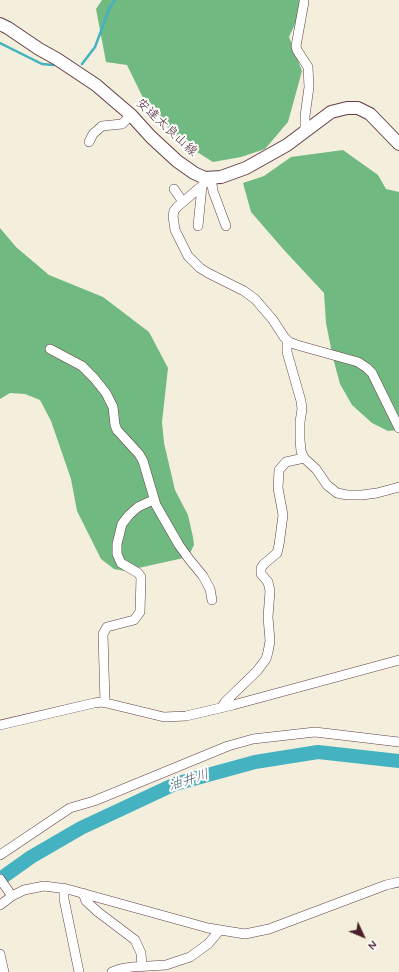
<!DOCTYPE html>
<html>
<head>
<meta charset="utf-8">
<style>
  body { margin:0 }
  #map { position:relative; width:399px; height:972px; overflow:hidden; background:#f4efdc; font-family:Mynerve,sans-serif }
  canvas { display:block }
  .north { position:absolute; left:343px; top:916px; width:40px; height:40px; -webkit-text-stroke:3px #fff; paint-order:stroke; rotate:134deg; font-size:11px; font-weight:700; line-height:16px; text-align:center; color:#4a1f2b }
  .north::after { content:''; display:block; margin:auto; width:14px; height:18px; background:#4a1f2b; clip-path:polygon(50% 0,100% 100%,50% 72%,0 100%) }
</style>
</head>
<body>
<div id="map">
<canvas width="399" height="972"></canvas>
<div class="north">N</div>
</div>
<script>
const ctx = document.querySelector('canvas').getContext('2d');
ctx.lineJoin = 'round';
function paint(path, color) { ctx.fillStyle = color; ctx.fill(path, 'evenodd'); }
const poly = rows => new Path2D(rows.map(r => 'M' + r).join(''));
function strokePath(path, color, width, dash) { ctx.strokeStyle = color; ctx.lineWidth = width; ctx.lineCap = dash ? 'butt' : 'round'; ctx.setLineDash(dash || []); ctx.stroke(path); }
function drawText(font, color, halo, rows, align = 'center') {
  ctx.font = font + ' Mynerve,"Klee One",sans-serif'; ctx.lineWidth = 4; ctx.setLineDash([]); ctx.textBaseline = 'middle'; ctx.strokeStyle = halo; ctx.fillStyle = color; for (const [text, x, y, turn = 0] of rows) {
    ctx.save(); ctx.translate(x, y); ctx.rotate((+turn || 0) * Math.PI / 180); ctx.textAlign = isNaN(turn) ? turn : align; if (halo) ctx.strokeText(text, 0, 0); ctx.fillText(text, 0, 0); ctx.restore();
  }
}
paint(poly([
  [102,0,306,0,289,37,302,71,288,122,265,149,241,157,213,162,181,142,146,104,127,65,106,62,96,9],
  [343,150,378,175,386,189,399,192,399,430,388,431,372,423,352,405,340,384,333,358,326,323,324,293,284,250,251,212,243,183,264,176,291,157],
  [0,228,16,247,49,275,103,297,149,332,168,368,162,422,164,443,175,490,188,515,193,537,194,545,188,557,125,571,114,569,101,559,77,511,71,479,51,421,40,400,25,394,10,393,0,399]
]), '#70b980');
strokePath(poly([
  [0,43,42,64,54,65],
  [82,64,95,47,110,7,115,0]
]), '#44b2c0', 2.5);
strokePath(poly([
  [0,879,31,857,81,828,175,784,255,762,318,752,399,761]
]), '#44b2c0', 14);
const minor = poly([
  [304,2,296,46,297,50,308,67,309,87,305,116,305,131],
  [89,142,93,134,102,126,122,124,131,115],
  [211,178,177,207,174,211,173,216,175,230,188,256,200,268,208,273,244,291,255,299,273,320,284,337,289,342,297,345,358,362,367,368,372,373,399,428],
  [211,178,213,191,226,226],
  [174,189,183,202],
  [198,226,202,186],
  [287,340,287,352,301,401,302,409,300,422,300,440,301,451,304,458,316,469,327,485,337,493,347,495,362,495,377,493,399,487],
  [50,349,82,366,94,378,106,393,113,407,115,425,117,430,139,454,143,461,156,505,179,545,189,559,203,576,210,589,212,600],
  [105,703,103,634,107,627,134,620,140,612,141,577,138,573,121,563,117,554,117,544,122,524,129,515,138,507,153,500],
  [222,707,225,702,257,671,266,659,268,652,270,641,268,617,270,591,268,582,261,574,261,568,264,564,277,553,279,545,283,515,278,488,279,470,286,462,304,458],
  [0,725,94,703,102,702,164,717,186,716,233,705,399,660],
  [0,855,70,808,94,801,228,746,253,739,315,732,399,742],
  [0,879,12,896],
  [64,888,64,899,79,972],
  [83,893,86,901,98,912,135,940,141,953,142,967],
  [0,905,12,896,24,890,44,886,67,889,208,928,245,934,269,929,386,885,399,882],
  [0,954,4,972],
  [112,972,120,969,132,967,166,965,190,957,208,944,220,930]
]);
const major = poly([
  [0,24,8,28,39,49,57,59,96,85,131,115,151,137,177,161,194,173,205,178,221,177,246,168,287,145,331,112,347,108,358,108,370,114,399,144]
]);
strokePath(minor, '#643e46', 10);
strokePath(major, '#643e46', 14);
strokePath(minor, '#fff', 9);
strokePath(major, '#fff', 12);
drawText('13px', '#4a1f2b', '#fff', [
  ["安達太良山線",166,128,43]
]);
drawText('italic 14px', '#47616e', '#fff', [
  ["油井川",189,781,-18]
]);
</script>
</body>
</html>
